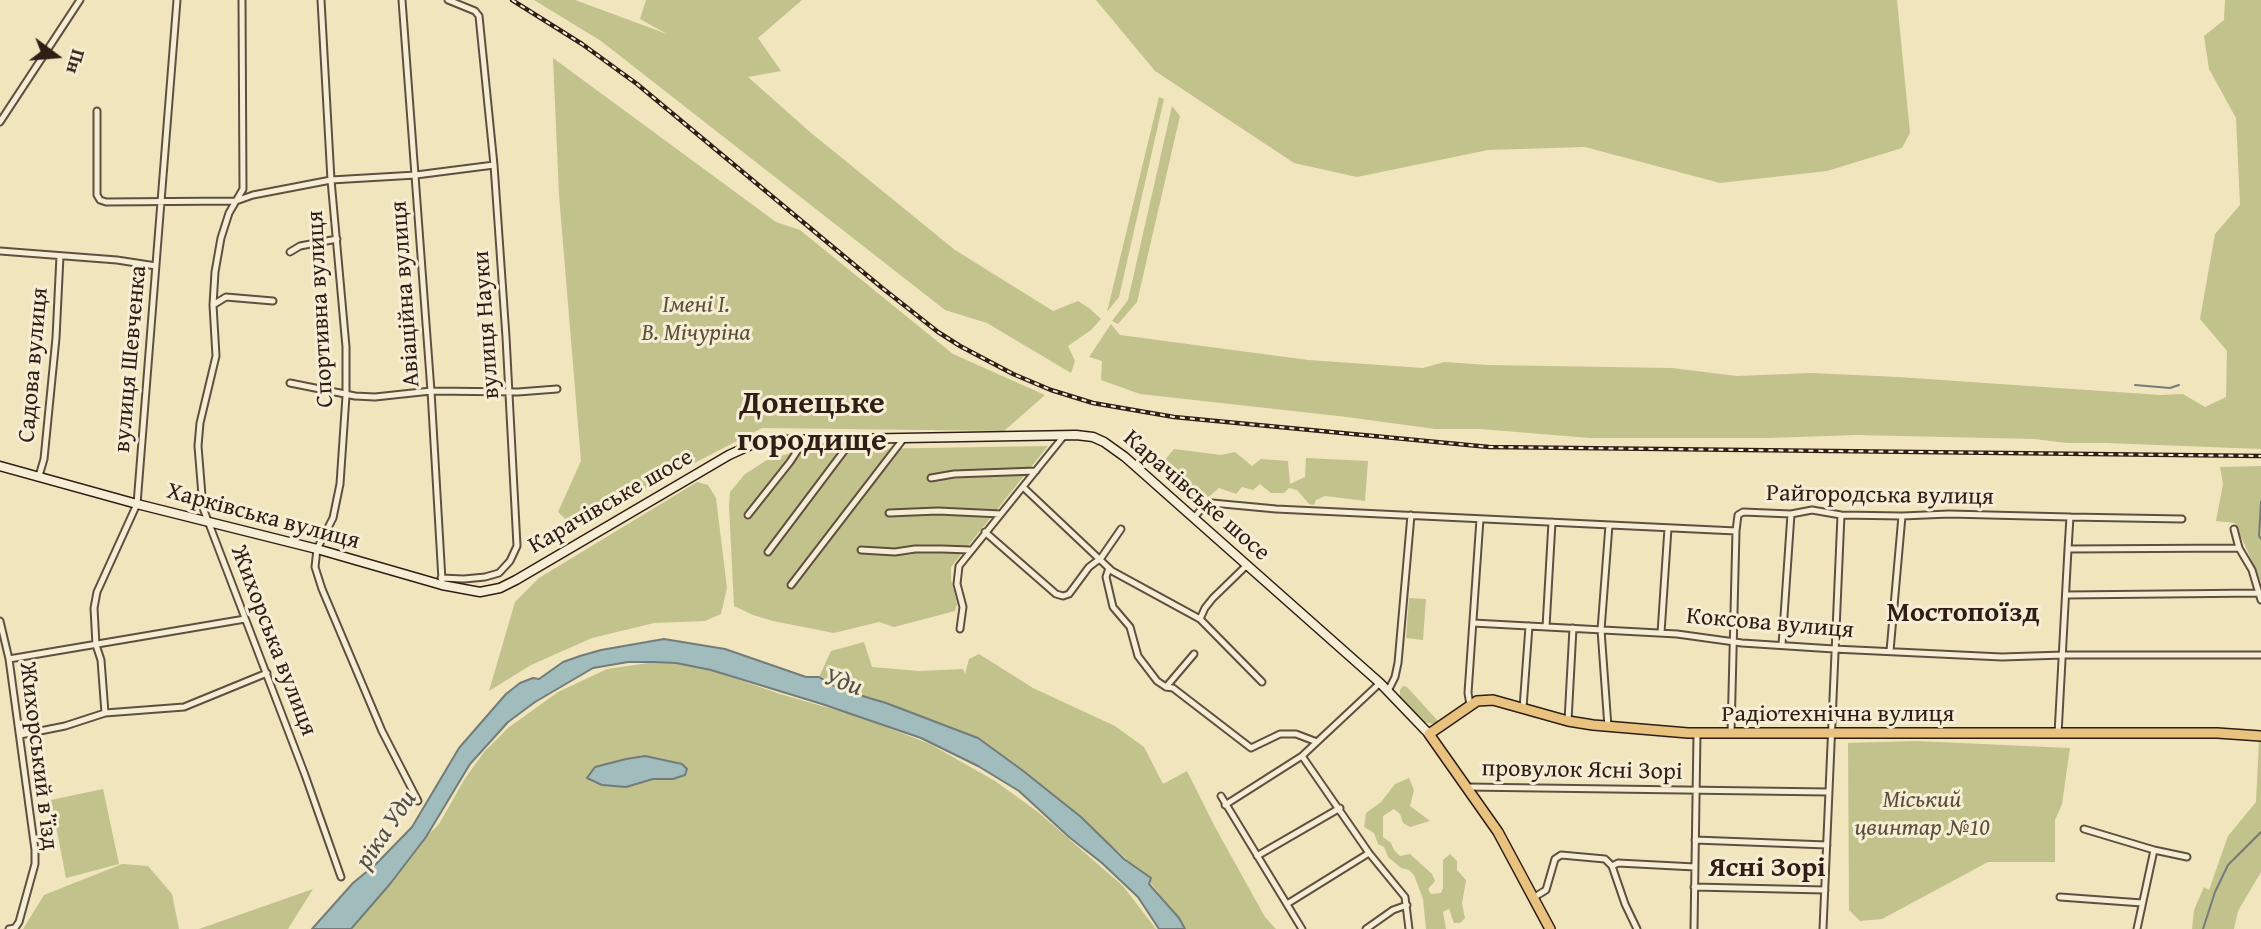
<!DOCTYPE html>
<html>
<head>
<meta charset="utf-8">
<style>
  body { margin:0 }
  #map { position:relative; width:2261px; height:929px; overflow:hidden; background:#f1e5bd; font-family:"Gentium Book Plus",serif }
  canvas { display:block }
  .north { position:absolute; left:21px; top:21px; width:70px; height:70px; -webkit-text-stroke:5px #f6eed4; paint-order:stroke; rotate:106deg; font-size:19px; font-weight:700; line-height:28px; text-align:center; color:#2f1d16 }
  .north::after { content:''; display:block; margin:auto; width:24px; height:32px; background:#2f1d16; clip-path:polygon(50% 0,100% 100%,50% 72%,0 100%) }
</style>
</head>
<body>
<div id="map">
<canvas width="2261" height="929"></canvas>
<div class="north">Пн</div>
</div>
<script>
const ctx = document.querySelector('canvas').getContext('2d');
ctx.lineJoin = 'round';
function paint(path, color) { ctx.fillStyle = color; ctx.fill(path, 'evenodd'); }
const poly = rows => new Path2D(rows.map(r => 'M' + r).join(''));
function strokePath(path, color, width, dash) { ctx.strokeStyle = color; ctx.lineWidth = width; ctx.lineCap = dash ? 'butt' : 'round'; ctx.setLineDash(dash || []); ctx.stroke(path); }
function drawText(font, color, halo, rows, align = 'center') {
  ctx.font = font + ' "Gentium Book Plus",serif'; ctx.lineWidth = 6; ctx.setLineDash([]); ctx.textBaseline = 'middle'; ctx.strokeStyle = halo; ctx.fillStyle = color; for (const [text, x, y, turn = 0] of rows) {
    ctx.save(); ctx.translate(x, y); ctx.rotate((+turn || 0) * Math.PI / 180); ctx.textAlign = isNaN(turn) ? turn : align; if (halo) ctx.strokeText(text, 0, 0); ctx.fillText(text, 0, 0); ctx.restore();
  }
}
paint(poly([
  [534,0,575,0,667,34,640,19,646,0,802,0,758,38,781,71,748,77,810,132,955,250,1053,311,1078,301,1089,308,1101,319,1091,330,1068,346,1075,361,1071,373,987,323,945,310,601,41],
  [1096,0,1897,0,1910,133,1902,148,1827,171,1720,183,1585,147,1488,150,1357,177,1294,163,1155,71],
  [2225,0,2261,0,2261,449,2106,443,2067,443,2034,439,1856,435,1769,438,1590,438,1480,429,1435,429,1347,417,1140,394,1101,380,1102,361,1089,357,1111,324,1120,335,1308,360,1423,368,1444,362,1488,365,1672,368,1737,376,1811,373,1898,377,2160,395,2183,394,2205,407,2226,397,2227,351,2200,319,2215,234,2240,205,2236,118,2209,69,2204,36,2224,20],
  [553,58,776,222,800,230,953,354,1045,395,1004,431,762,428,573,526,558,512,581,461,559,195],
  [1159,97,1164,99,1119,297,1107,312],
  [1172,106,1180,116,1137,302,1118,324,1112,321,1128,300],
  [1048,446,951,567,951,579,957,604,955,611,894,627,879,622,834,633,773,621,753,615,734,606,729,506,730,492,745,474,767,460,801,450],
  [1174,449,1221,455,1235,452,1252,466,1261,459,1288,461,1290,484,1305,477,1306,458,1368,461,1365,501,1325,496,1316,500,1314,505,1309,504,1297,490,1289,488,1284,493,1271,493,1260,484,1253,490,1242,487,1236,494,1219,488,1199,505,1167,477,1164,461],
  [2261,466,2261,582,2235,523,2216,521,2223,484,2220,467],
  [697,482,708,485,716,498,727,588,721,614,705,621,654,623,592,638,531,665,489,691,515,602,539,578],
  [1409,598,1426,599,1423,640,1406,638],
  [864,642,872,667,919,671,963,669,965,674,969,659,979,654,1033,688,1115,726,1144,747,1163,784,1187,771,1215,827,1265,917,1276,929,1185,929,1179,918,1150,882,1119,852,978,738,839,689,819,677,831,651],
  [655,662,676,663,711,670,780,694,860,717,930,744,995,781,1038,812,1123,886,1156,929,351,929,426,837,439,824,464,780,484,752,508,728,558,692,607,669],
  [1403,686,1407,687,1438,721,1434,724,1424,722,1400,697,1400,690],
  [2259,740,2261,740,2261,872,2238,911,2234,929,2192,929,2194,910,2204,887,2209,890,2228,836,2256,802],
  [1916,741,2070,748,2062,804,2055,820,2055,862,1988,862,1882,919,1860,921,1849,910,1848,743],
  [1409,778,1414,790,1410,806,1430,821,1410,827,1403,823,1400,814,1394,809,1383,816,1383,837,1391,843,1394,850,1400,856,1410,854,1432,874,1435,881,1428,889,1431,894,1441,893,1443,888,1443,860,1450,854,1457,861,1457,870,1466,880,1462,904,1465,918,1460,923,1454,923,1449,909,1443,912,1446,929,1426,929,1423,899,1414,875,1409,870,1401,868,1388,857,1384,847,1378,844,1374,833,1364,827,1366,813,1381,802,1395,784],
  [103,789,119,864,66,878,51,800],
  [122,864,148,866,172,894,179,929,23,929,44,895],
  [313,889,288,929,199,929]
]), '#c2c28c');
const water = poly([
  [664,639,725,649,806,677,819,677,839,689,886,703,978,738,1022,770,1081,817,1124,859,1151,878,1149,884,1179,918,1185,929,1159,929,1138,897,1102,863,1069,837,1019,791,978,766,921,738,822,704,711,670,676,663,654,662,628,662,593,668,535,702,508,722,470,764,426,837,390,884,351,929,312,929,353,883,376,864,412,827,459,748,506,694,520,683,533,678,539,679,563,662,580,656,601,650,664,639],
  [645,756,682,764,687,769,685,775,673,779,653,779,626,787,602,785,587,778,595,767,626,759,645,756]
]);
paint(water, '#a0bcbc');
strokePath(water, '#737c7a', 2);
strokePath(poly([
  [2135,385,2170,388,2179,385],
  [2261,502,2259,536,2261,539],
  [2203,929,2215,892,2228,865,2261,832]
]), '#737c7a', 2);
const minor = poly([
  [242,0,243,189,229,213,221,238,215,272,213,305,216,356,200,423,198,446,203,508,305,775,341,877],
  [321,0,331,180,346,347,346,396,340,484,333,518,317,549,315,567,322,589,382,731,418,801],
  [402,0,431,391,442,580],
  [97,111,97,195,100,200,106,202,236,201,253,195,331,180,416,175,494,165],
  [0,122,80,0],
  [0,251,117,260,156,266],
  [290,252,300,246,337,239],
  [213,305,226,297,273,301],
  [290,383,355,396,375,397,431,391,518,392,557,389],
  [39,476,44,459,56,338,60,256],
  [931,478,954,474,1036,471],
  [1023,487,1112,571,1200,619,1262,682],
  [889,513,938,511,1001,514],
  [748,515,790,462,805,439],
  [2070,517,2182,519],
  [1194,518,1203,507,1212,503,1276,509,1736,531,1738,515,1743,512,1791,514,1812,510,1841,515,1902,516,1949,514,2070,517,2068,549,2239,548],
  [2234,529,2239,548,2252,570,2261,600],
  [985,532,1056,594,1063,596,1069,594,1089,567,1101,558,1121,529],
  [861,550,895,552,915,549,942,549,970,550],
  [768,552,853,439],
  [1109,568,1106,577,1113,607,1130,627,1138,656,1157,681,1166,687,1173,688,1251,748,1280,734,1296,734,1317,742],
  [441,578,464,579,485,577,499,573,510,561,517,546,506,337,494,165,479,16,475,11,448,0],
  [791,585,904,438],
  [2067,595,2260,593],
  [1200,619,1205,608,1213,598,1247,565],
  [0,621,9,659,35,850,35,864,19,922,15,928,9,929],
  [1473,623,1677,634,1742,643,1834,649,2002,657,2063,655,2261,655],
  [1546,627,1552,522],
  [960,629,963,607,957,584,959,566,1063,437],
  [1661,633,1668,528],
  [1782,645,1791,514],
  [1890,651,1902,516],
  [9,659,245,619],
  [1166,687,1194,654],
  [1388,691,1395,677,1398,663,1411,515],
  [1470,705,1468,693,1480,519],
  [1523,708,1529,626],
  [105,713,101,660,96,645,94,608,97,592,137,504,177,0],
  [1568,721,1573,628],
  [1608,727,1601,630,1609,525],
  [1731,734,1736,531],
  [2058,734,2068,549],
  [20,735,65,726,105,713,184,707,267,673],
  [1302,756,1369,853,1405,897,1409,929],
  [1467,787,1828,792],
  [1221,796,1302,929],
  [1225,805,1302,756,1380,683],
  [2084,829,2154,850,2187,857],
  [1695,840,1827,845],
  [1257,856,1340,808],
  [1612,866,1625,904,1637,929],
  [1694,887,1825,890],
  [2060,897,2142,903],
  [1533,898,1546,890,1555,859,1561,855,1605,859,1612,866,1618,863,1695,867],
  [1287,904,1369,853],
  [1366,929,1393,910,1407,905],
  [1694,929,1697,734],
  [1823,929,1841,515],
  [2137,929,2154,850]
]);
const secondary = poly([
  [0,466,137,504,317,549,442,585,480,592,500,588,516,580,729,455,751,445,771,440,788,440,1076,435,1093,437,1104,442,1125,457,1380,683,1429,734]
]);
const primary = poly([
  [1550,929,1498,832,1429,734,1477,701,1493,700,1568,721,1593,725,1688,733,2217,733,2261,736]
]);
strokePath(minor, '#604f40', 9);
strokePath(secondary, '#2f1d16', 11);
strokePath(primary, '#2f1d16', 12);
strokePath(minor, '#f6eed4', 5);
strokePath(secondary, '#f6eed4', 8);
strokePath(primary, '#e8c27e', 9);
const rail = poly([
  [512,0,582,44,637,84,881,287,938,332,960,346,1013,374,1051,390,1093,403,1174,417,1489,447,2261,456]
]);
strokePath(rail, '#2f1d16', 4.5);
strokePath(rail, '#f6eed4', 2, [5]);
drawText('24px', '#2f1d16', '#f6eed4', [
  ["Авіаційна вулиця",406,294,-94],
  ["Спортивна вулиця",321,309,-93],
  ["вулиця Науки",487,325,-94],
  ["вулиця Шевченка",131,359,-85],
  ["Садова вулиця",34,365,-85],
  ["Карачівське шосе",1196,496,41],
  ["Райгородська вулиця",1880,496,1],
  ["Карачівське шосе",611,502,-30],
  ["Харківська вулиця",263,517,15],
  ["Коксова вулиця",1770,624,5],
  ["Жихорська вулиця",273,641,69],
  ["Радіотехнічна вулиця",1838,715],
  ["Жихорський в’їзд",38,756,83],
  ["провулок Ясні Зорі",1582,771,1]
]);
drawText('italic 24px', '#5b4f39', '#f6eed4', [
  ["Імені І.",696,306],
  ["В. Мічуріна",696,334],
  ["Міський",1922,801],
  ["цвинтар №10",1922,829]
]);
drawText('italic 26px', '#514d48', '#f6eed4', [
  ["Уди",843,683,19],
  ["ріка Уди",387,830,-56]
]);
drawText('bold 28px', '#2f1d16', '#f6eed4', [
  ["Мостопоїзд",1963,614],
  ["Ясні Зорі",1767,869]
]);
drawText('bold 32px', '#2f1d16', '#f6eed4', [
  ["Донецьке",812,405],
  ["городище",812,442]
]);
</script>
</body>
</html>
